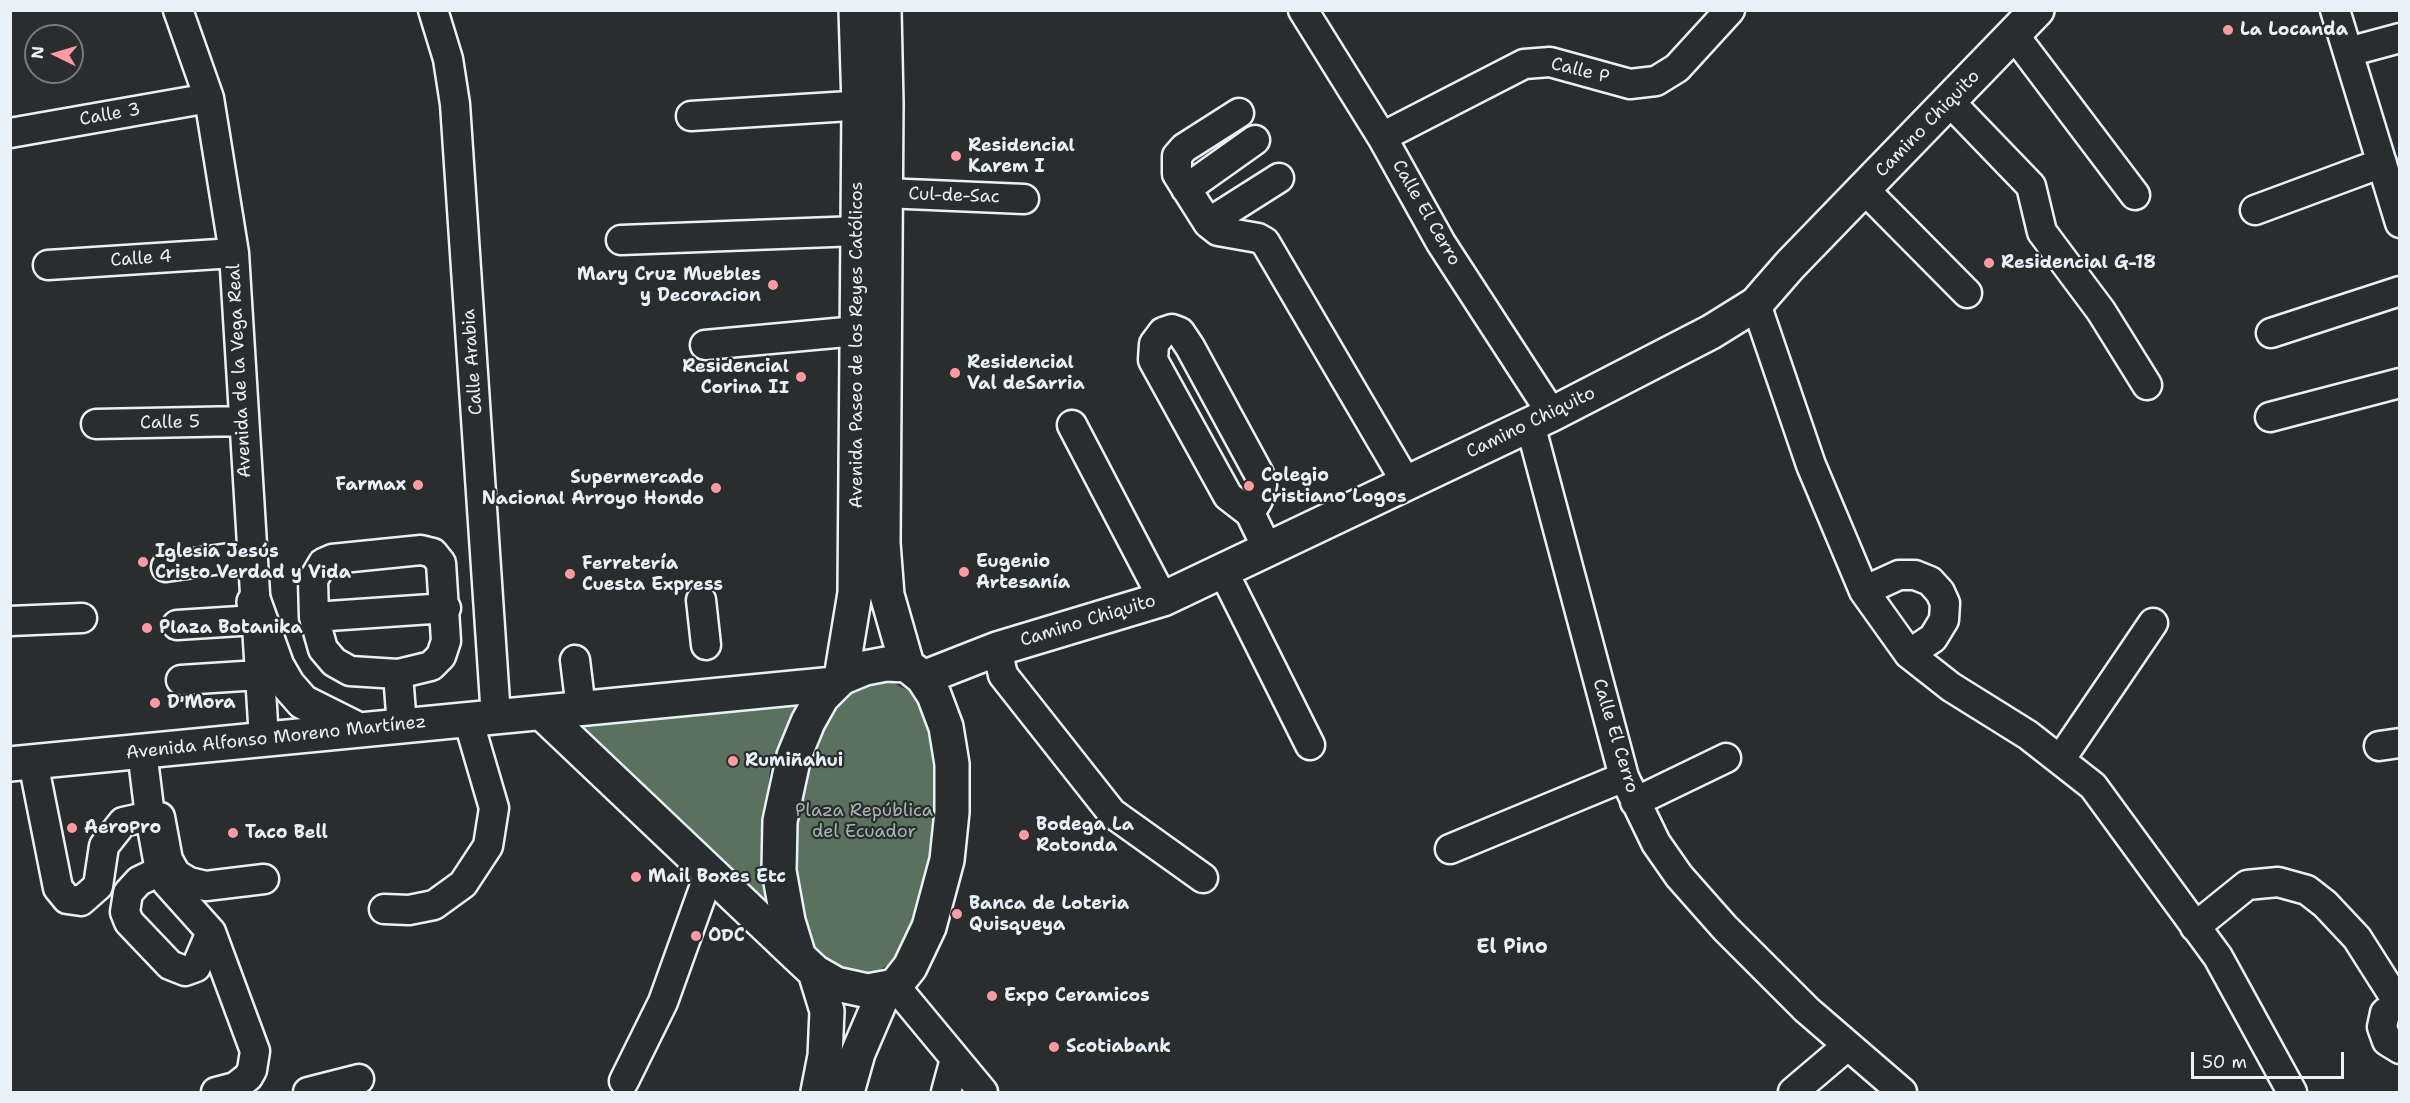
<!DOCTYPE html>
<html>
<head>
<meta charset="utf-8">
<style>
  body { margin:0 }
  #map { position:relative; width:2410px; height:1103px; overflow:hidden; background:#2a2d2e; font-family:"Shantell Sans",sans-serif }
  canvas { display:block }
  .frame { position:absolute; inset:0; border:12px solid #e8f1f8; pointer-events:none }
  .north { position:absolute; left:24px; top:24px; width:60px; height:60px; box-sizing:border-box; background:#2a2d2e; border:2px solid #767b7f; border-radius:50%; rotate:275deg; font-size:16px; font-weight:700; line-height:24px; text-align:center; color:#e8f1f8 }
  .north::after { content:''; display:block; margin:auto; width:21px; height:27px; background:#ff9aa2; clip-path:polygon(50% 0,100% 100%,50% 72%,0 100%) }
  .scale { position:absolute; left:2191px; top:1052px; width:153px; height:27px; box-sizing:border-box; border:3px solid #e8f1f8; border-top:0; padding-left:8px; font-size:18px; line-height:21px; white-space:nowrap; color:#e8f1f8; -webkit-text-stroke:4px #2a2d2e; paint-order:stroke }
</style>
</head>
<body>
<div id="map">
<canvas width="2410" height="1103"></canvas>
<div class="frame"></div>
<div class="north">N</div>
<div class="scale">50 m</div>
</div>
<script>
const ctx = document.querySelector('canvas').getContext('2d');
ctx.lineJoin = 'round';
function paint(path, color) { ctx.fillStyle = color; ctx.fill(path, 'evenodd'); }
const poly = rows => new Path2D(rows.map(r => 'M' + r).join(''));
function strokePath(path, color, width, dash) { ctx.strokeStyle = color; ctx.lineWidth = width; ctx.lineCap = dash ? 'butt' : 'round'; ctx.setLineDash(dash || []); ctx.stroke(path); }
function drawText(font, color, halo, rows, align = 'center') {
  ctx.font = font + ' "Shantell Sans",sans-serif'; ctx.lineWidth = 4.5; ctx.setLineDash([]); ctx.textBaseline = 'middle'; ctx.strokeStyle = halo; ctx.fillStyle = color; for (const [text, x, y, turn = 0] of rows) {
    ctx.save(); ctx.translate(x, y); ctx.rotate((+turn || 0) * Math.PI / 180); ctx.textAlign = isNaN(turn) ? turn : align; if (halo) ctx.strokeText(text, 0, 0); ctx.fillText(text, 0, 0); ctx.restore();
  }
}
paint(poly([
  [890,681,913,693,927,714,937,737,940,818,909,935,890,964,867,977,841,971,825,960,808,939,789,857,816,727,852,687],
  [794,703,795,708,770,770,767,798,763,864,765,889,770,900,768,912,581,729,583,722]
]), '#5a715e');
const minor = poly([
  [178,10,209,98,234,253,264,739],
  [433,10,448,59,455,104,496,717],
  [1303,10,1382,137,1441,243,1552,414],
  [2335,10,2400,223],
  [2014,35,2135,195],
  [2348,52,2400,38],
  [1950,102,2031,186,2042,232,2101,311,2147,385],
  [1239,113,1184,148,1177,156,1177,174,1208,223,1218,231,1258,238,1265,242,1407,484],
  [691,116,881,104],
  [10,133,209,98],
  [1382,137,1524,64,1550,62,1630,84,1656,81,1677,68,1730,10],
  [1186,189,1255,140],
  [1864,189,1967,293],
  [884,193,1024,199],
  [2255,210,2382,163],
  [1208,223,1279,178],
  [621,240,858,231],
  [48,265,234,253],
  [1756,304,1811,465,1864,591,1909,654,1951,687,2028,735,2093,786,2218,957,2292,1092],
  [2271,333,2400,291],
  [705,345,857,331],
  [2270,417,2400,383],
  [96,424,244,421],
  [1530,424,1624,777,1656,843,1679,876,1725,928,1807,1010,1902,1092],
  [1072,425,1163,599],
  [1250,513,1258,500,1262,485,1259,474,1190,347,1180,332,1172,329,1163,332,1154,344,1153,360,1228,496,1250,513,1268,550],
  [421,550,433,553,441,563,446,641,441,656,431,666,398,674,350,671,334,662,323,649,314,617,313,580,323,563,332,559,421,550],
  [166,567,250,555],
  [1223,571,1310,745],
  [1864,591,1899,575,1915,575,1930,581,1940,592,1945,603,1944,620,1933,638,1909,654],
  [701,600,706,645],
  [314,617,446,608],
  [10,621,82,618],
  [177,625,255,620],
  [997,649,1003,675,1112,813,1203,878],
  [575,660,581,709],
  [398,674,402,726],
  [181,680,259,675],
  [2379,746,2400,743],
  [142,751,150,816,160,871,167,883,211,932,255,1051,252,1070,248,1077,235,1087,216,1092],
  [2060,760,2153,623],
  [33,762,58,888,67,899,81,901,98,886,104,846,123,822,150,816,160,817,168,860,176,874,189,882,206,886,264,879],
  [1635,802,1726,758],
  [1450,849,1624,777],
  [160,871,139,881,128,893,125,912,129,922,170,965,185,971,196,967,211,932],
  [384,909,409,910,434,905,463,884,488,846,494,808,468,719],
  [2195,927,2247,885,2278,882,2307,890,2325,904,2357,938,2397,1001],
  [895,986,983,1092],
  [2400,1001,2385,1013,2382,1027,2387,1041,2400,1049],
  [624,1081,663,1002,709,874],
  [308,1092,359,1079],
  [946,1092,955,1059],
  [1793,1092,1846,1047]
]);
const major = poly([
  [884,10,886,103,883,543,887,595,907,665],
  [254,602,277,666,288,685,303,702,359,730],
  [886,664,907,665,923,678,934,695,946,727,952,764,952,812,947,860,929,927,910,967,895,986,868,991,836,984,815,972,799,957,788,921,779,871,780,821,794,756,808,722,822,697,841,678,865,668,886,664],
  [841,678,855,593,859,105,856,10],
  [923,678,997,649,1163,599,1552,414,1711,332,1756,304,1790,265,2037,10],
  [542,713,798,956],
  [10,764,834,684],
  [815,972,827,1011,825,1056,818,1092],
  [847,1092,858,1053,885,990]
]);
strokePath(minor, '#e8f1f8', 33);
strokePath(major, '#e8f1f8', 38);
strokePath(minor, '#2a2d2e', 28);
strokePath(major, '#2a2d2e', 33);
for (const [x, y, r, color] of [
  [2228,30,6,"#ff9aa2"],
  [956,156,6,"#ff9aa2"],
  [1989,263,6,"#ff9aa2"],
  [773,285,6,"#ff9aa2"],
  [955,373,6,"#ff9aa2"],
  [801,377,6,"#ff9aa2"],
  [418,485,6,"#ff9aa2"],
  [1249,486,6,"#ff9aa2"],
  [716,488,6,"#ff9aa2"],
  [143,562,6,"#ff9aa2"],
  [964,572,6,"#ff9aa2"],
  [570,574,6,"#ff9aa2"],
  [147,628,6,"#ff9aa2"],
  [155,703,6,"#ff9aa2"],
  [733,761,6,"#ff9aa2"],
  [72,828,6,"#ff9aa2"],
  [233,833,6,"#ff9aa2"],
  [1024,835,6,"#ff9aa2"],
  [636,877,6,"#ff9aa2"],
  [957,914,6,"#ff9aa2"],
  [696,936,6,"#ff9aa2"],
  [992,996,6,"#ff9aa2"],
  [1054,1047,6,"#ff9aa2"]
]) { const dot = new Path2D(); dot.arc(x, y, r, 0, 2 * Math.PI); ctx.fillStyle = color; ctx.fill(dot); strokePath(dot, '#2a2d2e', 2); }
drawText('bold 18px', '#e8f1f8', '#2a2d2e', [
  ["La Locanda",2240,30],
  ["Residencial",968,146],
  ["Karem I",968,167],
  ["Residencial G-18",2001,263],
  ["Mary Cruz Muebles",761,275,"right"],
  ["y Decoracion",761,296,"right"],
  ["Residencial",967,363],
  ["Val deSarria",967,384],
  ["Residencial",789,367,"right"],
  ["Corina II",789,388,"right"],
  ["Colegio",1261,476],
  ["Cristiano Logos",1261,497],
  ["Supermercado",704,478,"right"],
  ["Nacional Arroyo Hondo",704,499,"right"],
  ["Farmax",406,485,"right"],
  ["Iglesia Jesús",155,552],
  ["Cristo Verdad y Vida",155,573],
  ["Eugenio",976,562],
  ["Artesanía",976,583],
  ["Ferretería",582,564],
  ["Cuesta Express",582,585],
  ["Plaza Botanika",159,628],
  ["D'Mora",167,703],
  ["Rumiñahui",745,761],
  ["Bodega La",1036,825],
  ["Rotonda",1036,846],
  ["AeroPro",84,828],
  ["Taco Bell",245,833],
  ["Mail Boxes Etc",648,877],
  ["Banca de Loteria",969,904],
  ["Quisqueya",969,925],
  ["ODC",708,936],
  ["Expo Ceramicos",1004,996],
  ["Scotiabank",1066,1047]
], 'left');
drawText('18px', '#e8f1f8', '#2a2d2e', [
  ["Calle P",1580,71,14],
  ["Calle 3",110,115,-10],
  ["Camino Chiquito",1928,124,-46],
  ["Cul-de-Sac",954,196,2],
  ["Calle El Cerro",1426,213,60],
  ["Calle 4",141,259,-4],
  ["Avenida Paseo de los Reyes Católicos",857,345,-90],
  ["Calle Arabia",473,362,-94],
  ["Avenida de la Vega Real",240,371,-93],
  ["Calle 5",170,423,-1],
  ["Camino Chiquito",1531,423,-26],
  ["Camino Chiquito",1088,621,-17],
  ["Calle El Cerro",1615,736,73],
  ["Avenida Alfonso Moreno Martínez",276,738,-6]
]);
drawText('18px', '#a8b7b3', '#2a2d2e', [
  ["Plaza República",864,811],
  ["del Ecuador",864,832]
]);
drawText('bold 20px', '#e8f1f8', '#2a2d2e', [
  ["El Pino",1512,948]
]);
</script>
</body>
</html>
